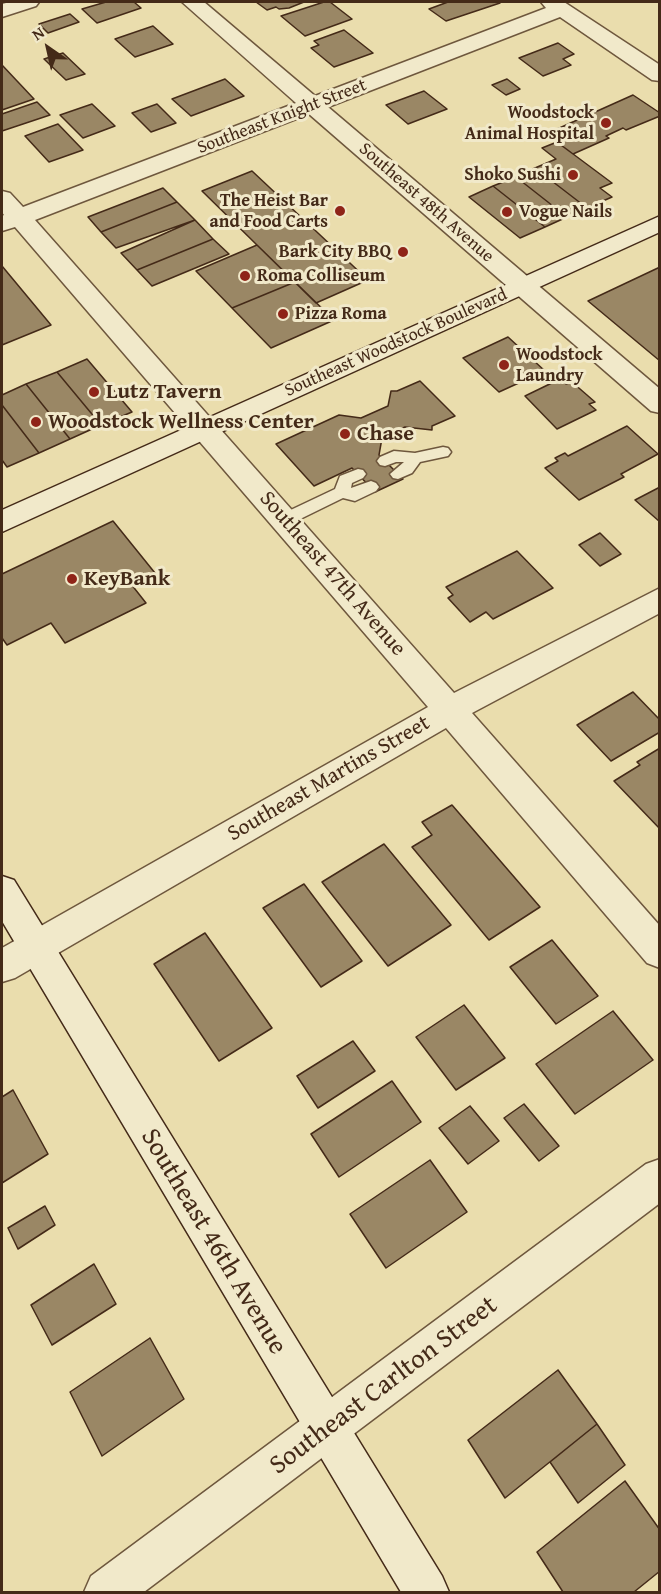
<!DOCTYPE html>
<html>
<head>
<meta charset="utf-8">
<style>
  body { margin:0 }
  #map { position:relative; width:661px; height:1594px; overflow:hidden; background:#eaddad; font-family:"Gentium Book Plus",serif }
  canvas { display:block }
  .frame { position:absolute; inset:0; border:3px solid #442a18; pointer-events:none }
  .north { position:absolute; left:18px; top:18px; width:60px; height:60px; -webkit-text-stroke:4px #f1e9ca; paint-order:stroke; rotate:326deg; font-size:16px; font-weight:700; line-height:24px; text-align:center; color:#442a18 }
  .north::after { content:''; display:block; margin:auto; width:21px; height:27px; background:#442a18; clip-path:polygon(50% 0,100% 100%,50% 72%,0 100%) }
</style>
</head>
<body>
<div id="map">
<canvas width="661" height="1594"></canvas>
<div class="frame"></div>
<div class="north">N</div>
</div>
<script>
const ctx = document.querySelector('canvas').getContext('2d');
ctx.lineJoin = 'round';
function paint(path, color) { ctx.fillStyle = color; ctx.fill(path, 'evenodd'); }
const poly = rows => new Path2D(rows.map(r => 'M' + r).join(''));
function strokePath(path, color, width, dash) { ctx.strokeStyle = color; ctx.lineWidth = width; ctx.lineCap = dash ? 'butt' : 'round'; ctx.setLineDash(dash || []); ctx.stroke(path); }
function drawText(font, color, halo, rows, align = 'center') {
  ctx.font = font + ' "Gentium Book Plus",serif'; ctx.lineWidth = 6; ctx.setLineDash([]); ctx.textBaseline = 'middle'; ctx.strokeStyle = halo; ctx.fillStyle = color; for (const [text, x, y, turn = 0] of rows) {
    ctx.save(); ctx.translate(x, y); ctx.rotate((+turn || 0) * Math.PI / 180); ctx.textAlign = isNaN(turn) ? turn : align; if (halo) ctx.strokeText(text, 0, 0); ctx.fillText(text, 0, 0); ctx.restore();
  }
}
const building = poly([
  [106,2,134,2,141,8,97,23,82,9,106,2],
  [256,2,304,2,289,8,279,9,276,7,267,10,256,2],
  [324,2,330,2,352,19,305,36,281,16,324,2],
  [448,2,498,2,500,3,446,21,429,9,448,2],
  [70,14,79,22,48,33,39,24,70,14],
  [153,26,173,44,135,57,115,39,153,26],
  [344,30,373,53,334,67,311,48,319,45,314,41,344,30],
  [558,43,574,54,563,59,571,65,543,76,519,58,558,43],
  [63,53,85,74,66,80,44,59,63,53],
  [2,65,34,99,2,110,2,65],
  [225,79,244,96,191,116,172,99,225,79],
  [507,79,520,89,506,95,492,85,507,79],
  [424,91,447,109,408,124,386,105,424,91],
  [633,95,660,113,660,116,626,130,623,128,606,136,609,138,573,154,546,134,633,95],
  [37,102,50,115,2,131,2,114,37,102],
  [92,104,115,126,83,138,60,115,92,104],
  [157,104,176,123,151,132,132,113,157,104],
  [58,124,83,150,49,162,25,136,58,124],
  [557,142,612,183,600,188,612,197,587,208,535,168,556,159,542,148,557,142],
  [535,168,587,208,567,217,516,177,535,168],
  [252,171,368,280,316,303,202,191,252,171],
  [516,177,567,217,545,227,493,186,516,177],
  [493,186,545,227,520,238,469,197,493,186],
  [163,188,177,202,101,232,88,217,163,188],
  [177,202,195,220,116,248,101,232,177,202],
  [195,220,213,239,137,270,121,253,195,220],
  [213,239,229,254,152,286,137,270,213,239],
  [257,245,295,282,232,308,196,271,257,245],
  [2,266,51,325,2,345,2,266],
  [660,267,660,361,588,301,660,267],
  [295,282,334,320,271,348,232,308,295,282],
  [508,337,545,371,499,392,463,358,508,337],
  [87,359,132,412,101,425,57,372,87,359],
  [57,372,101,425,70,439,26,384,57,372],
  [560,379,566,384,572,382,595,402,589,404,596,410,557,429,525,396,560,379],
  [420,381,455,416,432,426,432,430,405,427,382,438,379,455,403,479,375,492,352,468,314,486,276,444,339,415,361,418,388,406,391,391,397,391,420,381],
  [26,384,70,439,39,453,2,405,2,395,26,384],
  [2,405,39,453,7,467,2,460,2,405],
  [627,426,658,454,621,474,624,477,579,500,545,468,558,461,555,458,565,453,568,456,627,426],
  [660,487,660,522,635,500,660,487],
  [113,521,155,573,131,584,146,603,65,643,51,623,7,645,2,638,2,574,113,521],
  [600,533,621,554,600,566,579,545,600,533],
  [517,551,553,588,493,619,486,612,470,622,448,598,453,595,446,587,517,551],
  [633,692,660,720,660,732,611,761,577,725,633,692],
  [660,748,660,829,614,781,640,765,637,762,660,748],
  [452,805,540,907,489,940,412,847,432,835,422,822,452,805],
  [384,844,451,925,388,966,322,882,384,844],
  [304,884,362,961,321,987,263,908,304,884],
  [205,933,272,1028,219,1061,154,964,205,933],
  [552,940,598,996,556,1024,510,967,552,940],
  [464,1005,505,1058,456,1090,416,1037,464,1005],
  [613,1011,653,1060,575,1114,536,1064,613,1011],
  [353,1041,375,1071,318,1108,297,1076,353,1041],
  [392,1081,421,1122,339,1177,311,1134,392,1081],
  [13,1090,48,1154,2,1183,2,1097,13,1090],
  [524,1104,559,1146,539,1161,504,1118,524,1104],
  [470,1106,499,1141,468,1164,439,1128,470,1106],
  [430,1160,467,1212,386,1268,350,1214,430,1160],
  [45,1206,55,1225,18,1249,8,1228,45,1206],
  [94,1264,116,1304,52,1345,31,1305,94,1264],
  [150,1338,184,1399,102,1456,70,1392,150,1338],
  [558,1370,597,1424,505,1498,468,1440,558,1370],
  [597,1424,625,1465,578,1503,550,1462,597,1424],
  [625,1481,660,1530,660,1571,634,1592,563,1592,537,1552,625,1481]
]);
paint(building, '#9a8765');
strokePath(building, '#442a18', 1.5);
const lane = poly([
  [443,447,448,448,451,452,448,456,420,462,412,473,398,479,393,478,390,474,404,462,396,462,385,466,380,465,377,461,380,457,394,451,415,453,443,447],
  [358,469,363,470,366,474,363,478,352,483,351,488,371,481,376,483,379,487,376,491,355,501,343,498,290,524,278,524,276,520,278,516,335,489,340,476,358,469]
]);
const street = poly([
  [10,2,39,2,36,6,2,17,2,4,10,2],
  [182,2,204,2,315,96,546,8,541,2,564,2,660,65,660,81,652,80,560,17,328,107,660,389,660,413,651,411,309,114,35,220,454,693,660,588,660,613,472,713,660,926,660,968,647,963,446,728,15,978,2,982,2,948,428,707,15,227,2,231,2,216,4,215,2,212,2,191,10,193,23,207,296,103,182,2],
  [660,1159,660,1203,144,1592,84,1592,91,1576,646,1164,660,1159]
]);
const secondary = poly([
  [660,216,660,232,2,532,2,510,660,216],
  [2,876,14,880,442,1576,449,1592,401,1592,2,921,2,876]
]);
strokePath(lane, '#6e573d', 3);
strokePath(street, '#6e573d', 3);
strokePath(secondary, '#442a18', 3);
paint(lane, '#f1e9ca');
paint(street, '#f1e9ca');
paint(secondary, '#f1e9ca');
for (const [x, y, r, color] of [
  [606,123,6,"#8f2418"],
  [573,175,6,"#8f2418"],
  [340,211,6,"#8f2418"],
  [507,212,6,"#8f2418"],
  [403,252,6,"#8f2418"],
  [245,276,6,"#8f2418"],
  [283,314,6,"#8f2418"],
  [504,365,6,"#8f2418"],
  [94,392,6,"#8f2418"],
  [36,422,6,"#8f2418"],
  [345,434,6,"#8f2418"],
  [72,579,6,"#8f2418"]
]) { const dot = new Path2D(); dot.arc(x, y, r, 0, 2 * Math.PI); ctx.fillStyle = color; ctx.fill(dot); strokePath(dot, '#f1e9ca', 2); }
drawText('bold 18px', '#442a18', '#f1e9ca', [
  ["Woodstock",594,113],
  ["Animal Hospital",594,134],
  ["Shoko Sushi",561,175],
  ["The Heist Bar",328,201],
  ["and Food Carts",328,222],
  ["Vogue Nails",519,212,"left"],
  ["Bark City BBQ",391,252],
  ["Roma Colliseum",257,276,"left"],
  ["Pizza Roma",295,314,"left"],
  ["Woodstock",516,355,"left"],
  ["Laundry",516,376,"left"]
], 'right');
drawText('18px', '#442a18', '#f1e9ca', [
  ["Southeast Knight Street",282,117,-21],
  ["Southeast 48th Avenue",426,203,41],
  ["Southeast Woodstock Boulevard",396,343,-24]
]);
drawText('bold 22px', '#442a18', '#f1e9ca', [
  ["Lutz Tavern",106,392],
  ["Woodstock Wellness Center",48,422],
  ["Chase",357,434],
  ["KeyBank",84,579]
], 'left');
drawText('22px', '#442a18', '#f1e9ca', [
  ["Southeast 47th Avenue",332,574,49],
  ["Southeast Martins Street",329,779,-30]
]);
drawText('27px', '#442a18', '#f1e9ca', [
  ["Southeast 46th Avenue",213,1242,59],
  ["Southeast Carlton Street",384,1386,-37]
]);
</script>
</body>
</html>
